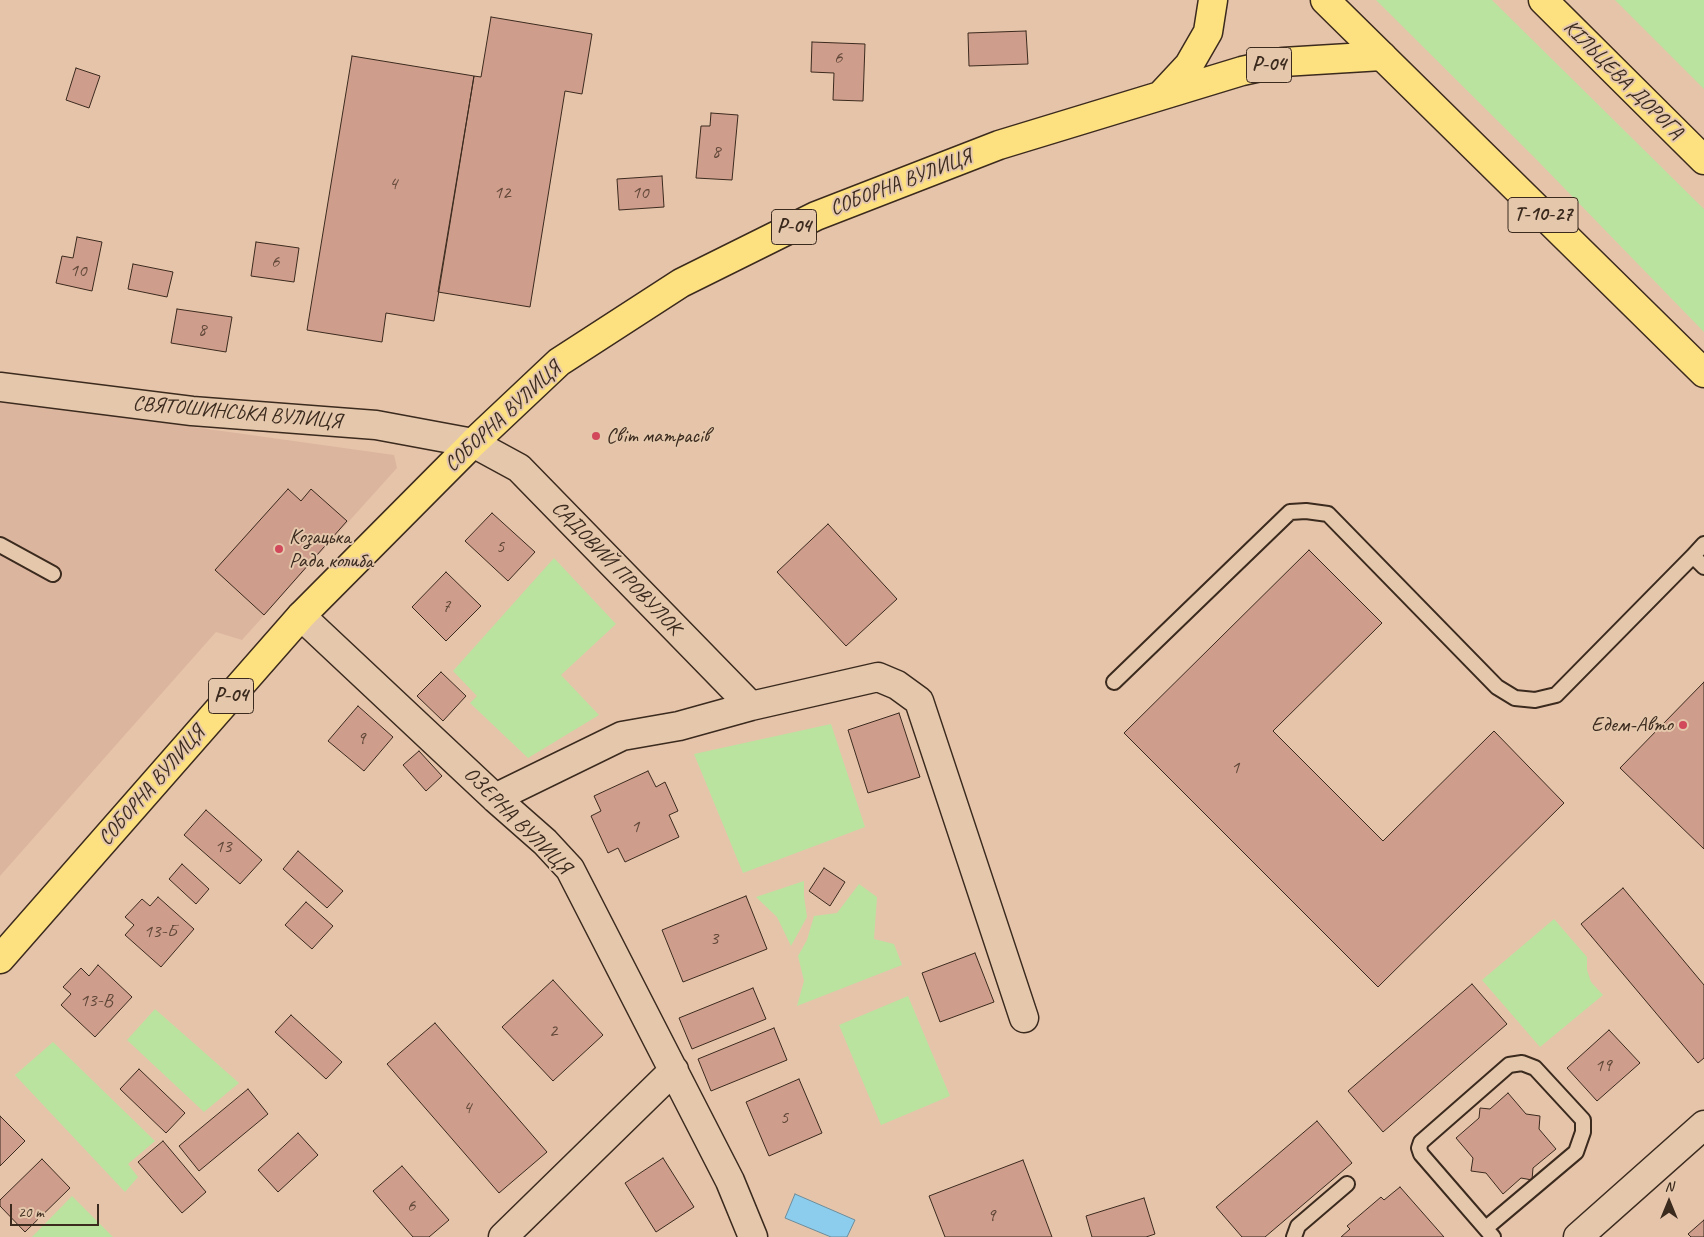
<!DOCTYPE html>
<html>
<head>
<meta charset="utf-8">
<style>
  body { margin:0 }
  #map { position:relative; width:1704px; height:1237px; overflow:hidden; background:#e6c4aa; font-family:Caveat,sans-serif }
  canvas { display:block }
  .north { position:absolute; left:1644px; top:1177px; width:50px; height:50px; -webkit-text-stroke:4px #e5c8ac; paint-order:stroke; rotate:0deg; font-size:14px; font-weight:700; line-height:20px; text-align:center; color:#3b2a1e }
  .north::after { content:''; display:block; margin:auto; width:18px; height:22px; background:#3b2a1e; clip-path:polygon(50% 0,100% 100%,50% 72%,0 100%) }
  .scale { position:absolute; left:10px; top:1204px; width:89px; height:22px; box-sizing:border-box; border:2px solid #3b2a1e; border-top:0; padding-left:6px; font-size:15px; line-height:18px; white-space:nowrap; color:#3b2a1e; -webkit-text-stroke:4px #e5c8ac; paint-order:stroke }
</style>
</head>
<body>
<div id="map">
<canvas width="1704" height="1237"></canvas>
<div class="north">N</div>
<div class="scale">20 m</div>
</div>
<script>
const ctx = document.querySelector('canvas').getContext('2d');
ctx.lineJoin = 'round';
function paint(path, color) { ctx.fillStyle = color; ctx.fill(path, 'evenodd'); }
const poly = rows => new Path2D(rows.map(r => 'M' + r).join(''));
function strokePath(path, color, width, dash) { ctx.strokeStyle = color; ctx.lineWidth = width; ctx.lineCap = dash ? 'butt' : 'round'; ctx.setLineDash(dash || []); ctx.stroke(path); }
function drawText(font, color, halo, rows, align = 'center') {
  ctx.font = font + ' Caveat,sans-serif'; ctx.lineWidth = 4; ctx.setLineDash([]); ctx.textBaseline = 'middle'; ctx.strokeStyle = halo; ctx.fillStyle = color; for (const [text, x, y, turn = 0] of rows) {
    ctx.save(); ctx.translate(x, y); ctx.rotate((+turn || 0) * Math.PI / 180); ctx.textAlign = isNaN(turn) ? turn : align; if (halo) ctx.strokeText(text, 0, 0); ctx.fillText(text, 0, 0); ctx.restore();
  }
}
paint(poly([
  [0,400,394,455,397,468,242,640,216,632,0,876]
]), '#dcb59e');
paint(poly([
  [1376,0,1492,0,1704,209,1704,332,1534,157],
  [1615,0,1704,0,1704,89],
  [554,558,616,624,561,675,599,715,528,758,470,703,477,696,453,671],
  [831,724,865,827,743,873,694,754],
  [804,881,804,896,807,917,791,946,777,917,756,897],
  [859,884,877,897,874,939,894,944,902,965,797,1006,804,981,798,956,807,940,814,916,837,913],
  [1554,919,1587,957,1587,970,1591,982,1603,995,1540,1047,1482,980],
  [908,996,950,1096,881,1125,839,1025],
  [155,1009,239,1083,204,1112,127,1040],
  [53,1042,155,1141,128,1164,138,1177,125,1192,15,1075],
  [72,1196,113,1237,32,1237]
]), '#bae39f');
const water = poly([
  [795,1194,855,1220,847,1237,831,1237,785,1218,795,1194]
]);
paint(water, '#8ccded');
strokePath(water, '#6c8c9a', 1);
const building = poly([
  [491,17,592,34,582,94,565,91,530,307,438,292,474,76,481,77,491,17],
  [1026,31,1028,64,969,66,968,33,1026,31],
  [812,42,865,44,863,101,833,100,834,73,811,72,812,42],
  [352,56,474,76,434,321,386,313,382,342,307,330,352,56],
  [76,68,100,76,89,108,66,100,76,68],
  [711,113,738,115,732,180,696,178,701,126,710,126,711,113],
  [662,176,664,207,619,210,617,179,662,176],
  [77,237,102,242,92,291,56,283,62,256,73,258,77,237],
  [256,242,299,248,294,282,251,276,256,242],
  [133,264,173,272,167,297,128,289,133,264],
  [177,309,232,317,226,352,171,343,177,309],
  [288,489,301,501,311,489,347,521,264,615,215,570,288,489],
  [492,513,535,552,508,581,465,541,492,513],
  [828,524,897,599,846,646,777,572,828,524],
  [1309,550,1382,623,1273,731,1383,841,1494,731,1564,803,1378,987,1124,733,1309,550],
  [446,572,481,606,446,641,412,607,446,572],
  [441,672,466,696,443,721,417,696,441,672],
  [1704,682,1704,849,1620,768,1704,682],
  [358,706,393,737,364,771,328,741,358,706],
  [899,713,920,777,868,793,848,730,899,713],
  [419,751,442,776,426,791,403,765,419,751],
  [648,771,656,787,665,782,678,811,669,815,679,837,625,862,618,848,608,853,591,816,601,811,594,796,648,771],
  [206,810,262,860,240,884,184,835,206,810],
  [298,851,343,891,327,908,283,869,298,851],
  [182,864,209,889,196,904,169,879,182,864],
  [824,868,845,882,830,906,809,891,824,868],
  [1623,888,1704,985,1704,1058,1698,1063,1581,924,1623,888],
  [746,896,767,949,683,982,662,930,746,896],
  [158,897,194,929,161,967,125,935,134,925,125,917,142,899,150,906,158,897],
  [306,902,333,926,312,949,285,925,306,902],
  [975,953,994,1002,940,1022,922,973,975,953],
  [98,965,132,997,95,1037,61,1005,71,994,63,987,81,968,89,976,98,965],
  [553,980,603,1035,553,1081,502,1027,553,980],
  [1472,984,1507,1024,1383,1132,1348,1091,1472,984],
  [753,988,766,1019,692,1049,679,1018,753,988],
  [291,1015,342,1062,326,1079,275,1032,291,1015],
  [435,1023,547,1152,499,1193,387,1064,435,1023],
  [774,1028,787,1060,711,1091,698,1059,774,1028],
  [1609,1030,1640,1063,1597,1101,1567,1068,1609,1030],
  [139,1069,185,1113,166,1133,120,1089,139,1069],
  [799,1079,822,1133,769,1156,746,1102,799,1079],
  [248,1089,268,1114,199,1171,179,1146,248,1089],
  [1508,1093,1526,1114,1540,1116,1539,1129,1556,1149,1533,1168,1532,1180,1521,1178,1503,1194,1486,1173,1471,1171,1473,1158,1456,1138,1479,1118,1480,1108,1490,1109,1508,1093],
  [0,1116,25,1141,0,1166,0,1116],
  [1317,1121,1352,1163,1265,1237,1242,1237,1216,1207,1317,1121],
  [298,1133,318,1155,278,1192,258,1170,298,1133],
  [163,1141,206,1192,182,1213,138,1162,163,1141],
  [663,1158,694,1207,656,1232,625,1183,663,1158],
  [42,1159,70,1188,25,1232,0,1206,0,1200,42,1159],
  [1023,1160,1052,1237,945,1237,929,1196,1023,1160],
  [402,1166,449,1220,429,1237,413,1237,373,1191,402,1166],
  [1400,1187,1444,1237,1341,1237,1350,1229,1347,1226,1381,1197,1384,1200,1400,1187],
  [1144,1198,1155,1234,1146,1237,1092,1237,1086,1216,1144,1198],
  [1704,1220,1704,1237,1691,1237,1688,1234,1704,1220]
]);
paint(building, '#ce9d8b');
strokePath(building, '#3b2a1e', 1);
const service = poly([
  [1704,544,1693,556,1704,567],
  [0,545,53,574],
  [1114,682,1290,512,1306,511,1328,514,1497,687,1515,698,1535,700,1556,695,1693,556],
  [1486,1228,1576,1152,1583,1132,1583,1120,1535,1068,1522,1063,1509,1065,1421,1142,1419,1148,1421,1154,1493,1237],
  [1294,1237,1298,1226,1347,1184]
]);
const minor = poly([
  [0,387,192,411,376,425,473,443,519,468,751,706],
  [301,616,495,798,545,842,570,869,730,1181,753,1237],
  [495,798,622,736,679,726,751,706,878,677,897,685,919,701,1024,1018],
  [503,1237,674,1070],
  [1578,1237,1704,1125]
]);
const primary = poly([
  [1162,94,1189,65,1208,32,1213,0],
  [0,959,301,616,473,443,559,362,681,283,816,216,999,145,1242,71,1283,62,1382,56]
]);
const trunk = poly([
  [1325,0,1704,373],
  [1543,0,1704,160]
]);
strokePath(service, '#3b2a1e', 18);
strokePath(minor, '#3b2a1e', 31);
strokePath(primary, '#3b2a1e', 31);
strokePath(trunk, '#3b2a1e', 31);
strokePath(service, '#e5c8ac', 14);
strokePath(minor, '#e5c8ac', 28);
strokePath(primary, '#fde080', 28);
strokePath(trunk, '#fde080', 28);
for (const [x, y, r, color] of [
  [596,436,5,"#d1495b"],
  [279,549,5,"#d1495b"],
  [1683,725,5,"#d1495b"]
]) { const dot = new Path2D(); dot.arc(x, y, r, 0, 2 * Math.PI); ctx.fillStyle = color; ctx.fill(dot); strokePath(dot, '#e5c8ac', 2); }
drawText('19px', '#604739', null, [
  ["6",838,58],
  ["8",716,152],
  ["4",393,184],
  ["12",502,193],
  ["10",640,193],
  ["6",275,262],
  ["10",78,271],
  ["8",202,330],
  ["5",500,547],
  ["7",446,607],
  ["9",361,739],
  ["1",1235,768],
  ["1",635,827],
  ["13",223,847],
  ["13-Б",160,932],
  ["3",714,939],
  ["13-В",96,1001],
  ["2",553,1031],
  ["19",1603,1066],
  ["4",467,1108],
  ["5",784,1118],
  ["6",411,1206],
  ["9",991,1216]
]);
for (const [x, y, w] of [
  [1269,65,45],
  [1543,215,70],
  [794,227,45],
  [231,696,45]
]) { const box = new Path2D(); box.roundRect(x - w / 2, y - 17.5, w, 35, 4); ctx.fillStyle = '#e5c8ac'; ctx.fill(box); strokePath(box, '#3b2a1e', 1); }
drawText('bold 20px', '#3b2a1e', null, [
  ["Р-04",1269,65],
  ["Т-10-27",1543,215],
  ["Р-04",794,227],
  ["Р-04",231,696]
]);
drawText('21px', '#3b2a1e', '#e5c8ac', [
  ["КІЛЬЦЕВА ДОРОГА",1623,80,45],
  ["СОБОРНА ВУЛИЦЯ",901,183,-21],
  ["СВЯТОШИНСЬКА ВУЛИЦЯ",237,413,5],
  ["СОБОРНА ВУЛИЦЯ",503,417,-43],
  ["САДОВИЙ ПРОВУЛОК",616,568,46],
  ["СОБОРНА ВУЛИЦЯ",152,786,-49],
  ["ОЗЕРНА ВУЛИЦЯ",517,821,45]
]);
drawText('21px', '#3b2a1e', '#e5c8ac', [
  ["Світ матрасів",606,436],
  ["Козацька",289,537],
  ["Рада колиба",289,561],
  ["Едем-Авто",1673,725,"right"]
], 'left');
</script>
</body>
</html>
